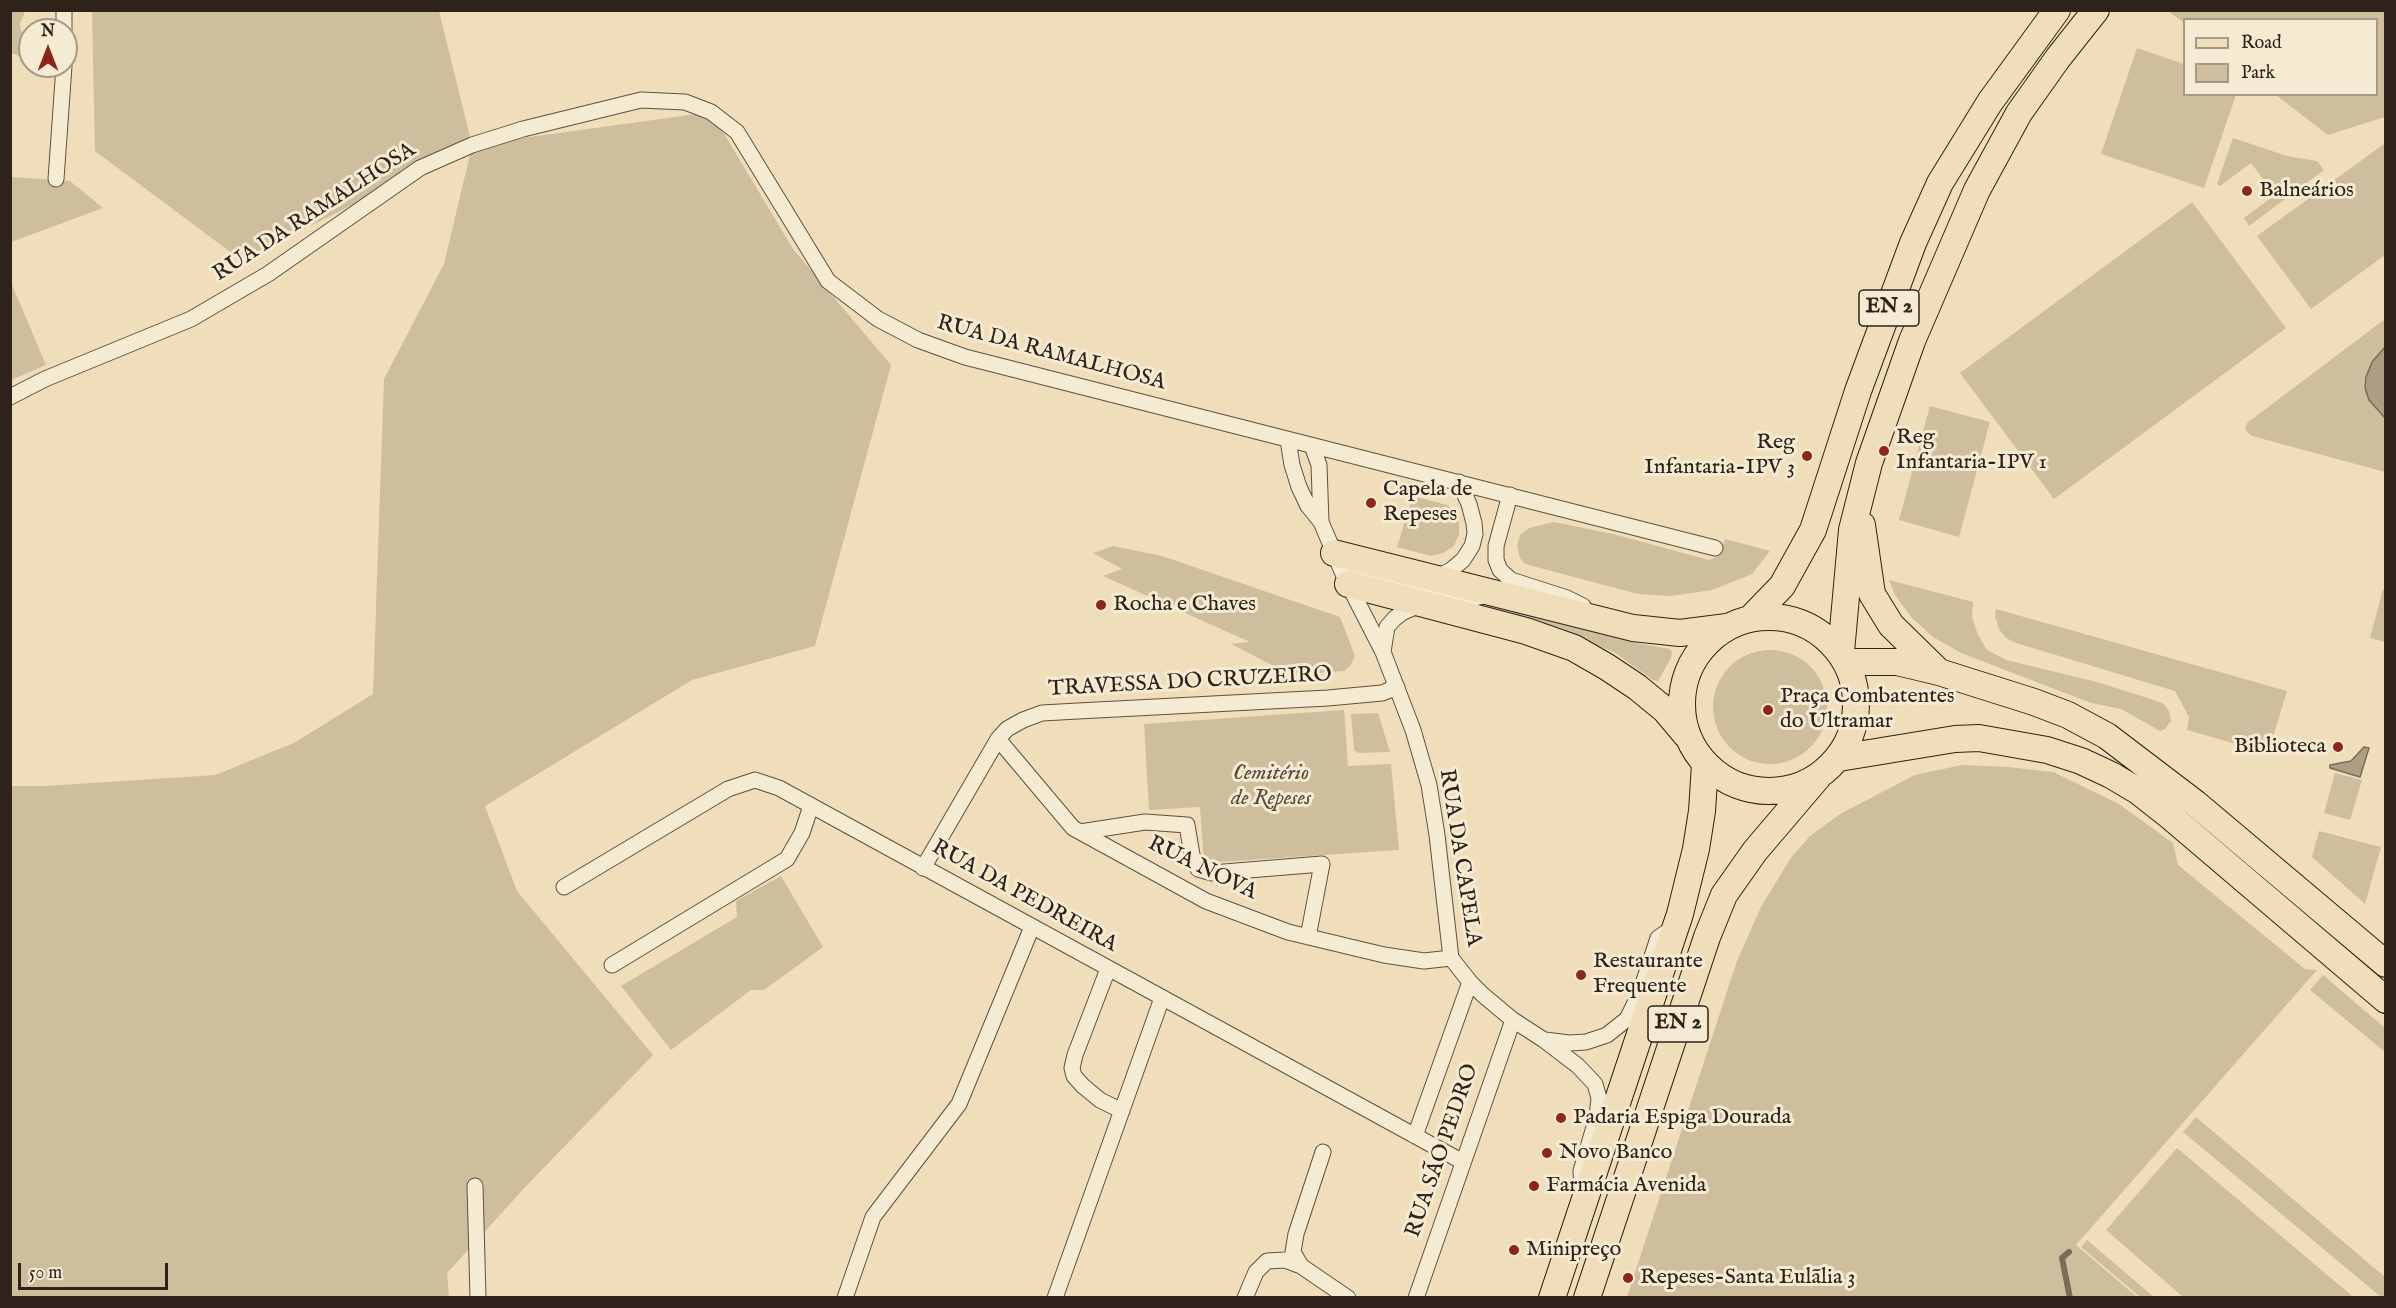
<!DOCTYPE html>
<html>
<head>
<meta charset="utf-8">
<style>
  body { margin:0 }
  #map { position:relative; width:2396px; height:1308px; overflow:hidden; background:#efdeb9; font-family:"IM FELL English",serif }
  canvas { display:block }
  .frame { position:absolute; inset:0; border:12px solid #2e221a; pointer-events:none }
  .legend { position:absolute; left:2183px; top:18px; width:195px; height:78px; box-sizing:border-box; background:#f5ead2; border:2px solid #a59a88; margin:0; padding:8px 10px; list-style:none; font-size:18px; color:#2e221a }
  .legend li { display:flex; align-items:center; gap:12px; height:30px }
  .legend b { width:30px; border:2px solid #a59a88 }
  .north { position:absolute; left:18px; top:18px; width:60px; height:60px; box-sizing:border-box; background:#f5ead2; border:2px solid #a59a88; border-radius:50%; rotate:0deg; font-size:16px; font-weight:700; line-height:24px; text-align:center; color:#2e221a }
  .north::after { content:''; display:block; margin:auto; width:21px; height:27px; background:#8f2418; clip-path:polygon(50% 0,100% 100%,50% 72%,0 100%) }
  .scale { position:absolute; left:18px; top:1263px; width:150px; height:27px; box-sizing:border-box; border:3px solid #2e221a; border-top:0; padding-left:8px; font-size:18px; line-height:21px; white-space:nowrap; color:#2e221a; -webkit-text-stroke:4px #f5ead2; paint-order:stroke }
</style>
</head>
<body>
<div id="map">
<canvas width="2396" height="1308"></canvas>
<div class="frame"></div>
<ul class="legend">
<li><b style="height:8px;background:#efdeb9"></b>Road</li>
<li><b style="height:16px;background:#cebe9e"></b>Park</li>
</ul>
<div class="north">N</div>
<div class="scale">50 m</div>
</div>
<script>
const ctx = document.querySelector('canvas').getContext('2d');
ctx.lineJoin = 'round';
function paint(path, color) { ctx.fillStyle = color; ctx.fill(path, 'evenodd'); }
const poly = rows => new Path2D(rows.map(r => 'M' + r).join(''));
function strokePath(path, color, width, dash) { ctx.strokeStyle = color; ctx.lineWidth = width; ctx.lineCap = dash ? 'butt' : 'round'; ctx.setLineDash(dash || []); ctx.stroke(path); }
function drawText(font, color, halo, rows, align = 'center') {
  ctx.font = font + ' "IM FELL English",serif'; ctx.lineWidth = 6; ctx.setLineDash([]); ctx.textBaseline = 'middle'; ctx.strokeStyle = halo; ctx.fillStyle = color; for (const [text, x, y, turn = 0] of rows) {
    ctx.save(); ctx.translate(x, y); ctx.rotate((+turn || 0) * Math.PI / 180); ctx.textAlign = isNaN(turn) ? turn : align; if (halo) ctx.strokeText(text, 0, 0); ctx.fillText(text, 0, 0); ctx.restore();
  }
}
paint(poly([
  [10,11,25,12,20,23,21,31,30,38,30,60,11,53],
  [92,11,439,11,472,145,711,112,793,249,891,365,815,646,692,680,485,806,517,891,653,1055,529,1183,447,1273,449,1297,11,1297,10,786,46,786,215,775,294,743,373,694,384,379,444,264,472,146,241,260,95,151],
  [2168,11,2385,11,2385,117,2328,135,2276,95,2376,94,2376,20,2184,20,2184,23],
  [2137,48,2184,64,2184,94,2236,95,2204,188,2101,154],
  [2233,138,2287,156,2317,161,2324,170,2249,226,2244,218,2275,195,2251,163,2220,186,2217,184],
  [2384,144,2385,255,2311,309,2257,236],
  [11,177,70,181,103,208,11,242],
  [2192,202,2286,328,2054,499,1960,373],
  [10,280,46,365,11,380,10,380],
  [2385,319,2385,472,2252,436,2245,430,2247,423],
  [1930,406,1990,422,1959,537,1899,520],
  [1413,496,1447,505,1454,511,1459,521,1459,534,1454,546,1443,553,1431,556,1397,547],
  [1554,522,1613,534,1709,560,1719,556,1725,539,1770,551,1752,574,1712,590,1671,596,1638,594,1525,564,1520,558,1517,546,1520,535,1529,528],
  [1113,546,1162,556,1340,617,1355,656,1350,666,1344,671,1291,675,1231,644,1250,642,1103,576,1122,569,1093,553],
  [1889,580,1973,602,1972,617,1978,635,1987,650,2006,660,2097,682,2157,701,2164,704,2169,711,2171,721,2165,729,2160,731,2121,709,2091,703,1961,653,1933,637,1912,618,1895,595],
  [2383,589,2385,590,2385,642,2370,638],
  [1494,604,1636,643,1670,649,1672,652,1671,658,1658,681,1653,680,1614,652,1558,631,1480,607],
  [1996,609,2287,691,2268,753,2187,730,2189,717,2175,691,2016,643,2006,638,1999,629,1995,616],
  '1713 707a57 57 0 1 1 114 0a57 57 0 1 1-114 0Z',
  [1344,710,1348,766,1391,764,1399,850,1204,863,1200,807,1149,810,1144,724],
  [1378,713,1390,752,1358,753,1354,750,1351,714],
  [1962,765,2008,767,2053,772,2119,804,2173,843,2178,865,2305,969,2317,970,2076,1245,2137,1297,1627,1297,1737,961,1761,907,1790,859,1810,836,1840,814,1915,775],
  [2335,773,2362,780,2350,820,2324,813],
  [2319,831,2381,847,2365,904,2312,857],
  [781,876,823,947,764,990,751,990,671,1050,621,986,737,917,736,901],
  [2323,975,2385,1028,2385,1052,2310,990],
  [2196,1117,2385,1277,2385,1297,2381,1297,2183,1132],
  [2177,1148,2351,1295,2349,1298,2183,1297,2106,1230],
  [2087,1240,2154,1297,2140,1297,2081,1247]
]), '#cebe9e');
const water = poly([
  [2385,347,2385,418,2369,400,2365,388,2366,377,2372,362,2385,347],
  [2364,747,2369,748,2360,777,2330,768,2330,765,2351,761,2364,747]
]);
paint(water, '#ad9e83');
strokePath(water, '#7a6c59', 1.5);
strokePath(poly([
  [2069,1252,2062,1258,2070,1298]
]), '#7a6c59', 6);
const minor = poly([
  [64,30,64,10],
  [56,179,64,66],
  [10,397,45,379,191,319,268,274,420,168,472,145,523,129,641,100,685,102,711,112,737,132,828,281,878,319,918,340,965,357,1715,548],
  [1288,440,1292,465,1299,487,1308,506,1321,522],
  [1312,446,1319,465,1321,522,1344,576,1383,652,1413,730,1429,785,1437,835,1451,958,1470,982,1483,995,1513,1020,1544,1040,1578,1066,1595,1084,1599,1098,1597,1117,1581,1171,1582,1190],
  [1510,495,1496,546,1496,560,1500,570,1511,580,1567,598,1583,606],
  [1344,576,1356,572,1467,600,1487,595],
  [1435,578,1451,570,1463,560,1472,546,1475,534,1474,523,1469,504,1459,482],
  [1383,652,1387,627,1394,619,1403,612,1423,604],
  [998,739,1073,828,1206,901,1288,932,1384,955,1424,961,1451,958],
  [1080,832,1145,822,1187,825,1192,855,1198,869,1212,873,1322,864,1308,937],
  [923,868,998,739,1007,729,1023,720,1042,713,1078,711,1328,698,1382,693,1397,687],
  [564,887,728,789,755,780,779,788,1463,1162],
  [612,965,787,859,802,833,811,806],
  [1108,969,1075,1055,1072,1068,1074,1076,1083,1086,1100,1100,1122,1111],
  [1545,1040,1569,1043,1586,1042,1607,1035,1627,1019,1640,993,1658,938,1674,927],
  [1415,1136,1470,982],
  [475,1186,478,1298],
  [1301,1266,1293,1252,1296,1234,1323,1152],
  [845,1298,873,1217,959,1104,1032,927],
  [1055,1298,1162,998],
  [1245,1298,1256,1272,1267,1261,1285,1260,1301,1266,1348,1298],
  [1416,1298,1513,1020]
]);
const primary = poly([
  [1862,525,1872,594,1891,625,1939,672],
  [1334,553,1633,628,1680,633,1727,627],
  [1348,584,1526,631,1574,648,1607,667,1637,687,1665,710,1686,735],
  '1682 704a87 87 0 1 1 174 0a87 87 0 1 1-174 0Z',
  [1751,618,1782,586,1813,530,1858,391,1913,243,1940,183,1990,102,2057,10],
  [1841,652,1852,530,1869,463,1912,341,1977,190,2019,113,2058,58,2096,10],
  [1846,662,1897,662,1939,672,2034,702,2068,715,2107,736,2195,803,2386,964],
  [1839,758,1955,739,1979,738,2047,750,2081,761,2111,775,2138,791,2171,817,2386,1000],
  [1552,1298,1680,914,1696,849,1702,811,1705,764],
  [1587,1298,1707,937,1724,895,1755,851,1818,777]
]);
strokePath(minor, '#5e5142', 17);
strokePath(primary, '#2e221a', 28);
strokePath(minor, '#f5ead2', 15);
strokePath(primary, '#efdeb9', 26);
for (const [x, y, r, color] of [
  [2247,191,6,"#8f2418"],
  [1884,451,6,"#8f2418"],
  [1807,456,6,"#8f2418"],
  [1371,503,6,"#8f2418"],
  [1101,605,6,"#8f2418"],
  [1768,710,6,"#8f2418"],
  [2338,747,6,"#8f2418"],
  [1581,975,6,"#8f2418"],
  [1561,1118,6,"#8f2418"],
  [1547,1153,6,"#8f2418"],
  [1534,1186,6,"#8f2418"],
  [1514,1250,6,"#8f2418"],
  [1628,1278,6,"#8f2418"]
]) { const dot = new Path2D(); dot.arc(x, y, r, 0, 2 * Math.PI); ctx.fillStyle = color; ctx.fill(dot); strokePath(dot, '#f5ead2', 2); }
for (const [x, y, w] of [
  [1889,308,60],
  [1678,1024,60]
]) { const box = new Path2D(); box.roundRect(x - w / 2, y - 18, w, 36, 4.5); ctx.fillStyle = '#f5ead2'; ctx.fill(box); strokePath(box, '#2e221a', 1.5); }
drawText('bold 21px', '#2e221a', null, [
  ["EN 2",1889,308],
  ["EN 2",1678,1024]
]);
drawText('22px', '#2e221a', '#f5ead2', [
  ["Balneários",2259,191],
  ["Reg",1896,438],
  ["Infantaria-IPV 1",1896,463],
  ["Reg",1795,443,"right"],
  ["Infantaria-IPV 3",1795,468,"right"],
  ["Capela de",1383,490],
  ["Repeses",1383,515],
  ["Rocha e Chaves",1113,605],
  ["Praça Combatentes",1780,697],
  ["do Ultramar",1780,722],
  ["Biblioteca",2326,747,"right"],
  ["Restaurante",1593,962],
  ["Frequente",1593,987],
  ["Padaria Espiga Dourada",1573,1118],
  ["Novo Banco",1559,1153],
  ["Farmácia Avenida",1546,1186],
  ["Minipreço",1526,1250],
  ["Repeses-Santa Eulãlia 3",1640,1278]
], 'left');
drawText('22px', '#2e221a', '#f5ead2', [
  ["RUA DA RAMALHOSA",315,213,-33],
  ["RUA DA RAMALHOSA",1051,354,15],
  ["TRAVESSA DO CRUZEIRO",1190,683,-3],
  ["RUA DA CAPELA",1459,858,81],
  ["RUA NOVA",1202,869,26],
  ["RUA DA PEDREIRA",1024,897,29],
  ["RUA SÃO PEDRO",1443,1151,-71]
]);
drawText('italic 22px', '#56493b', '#f5ead2', [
  ["Cemitério",1271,774],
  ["de Repeses",1271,799]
]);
</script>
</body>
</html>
